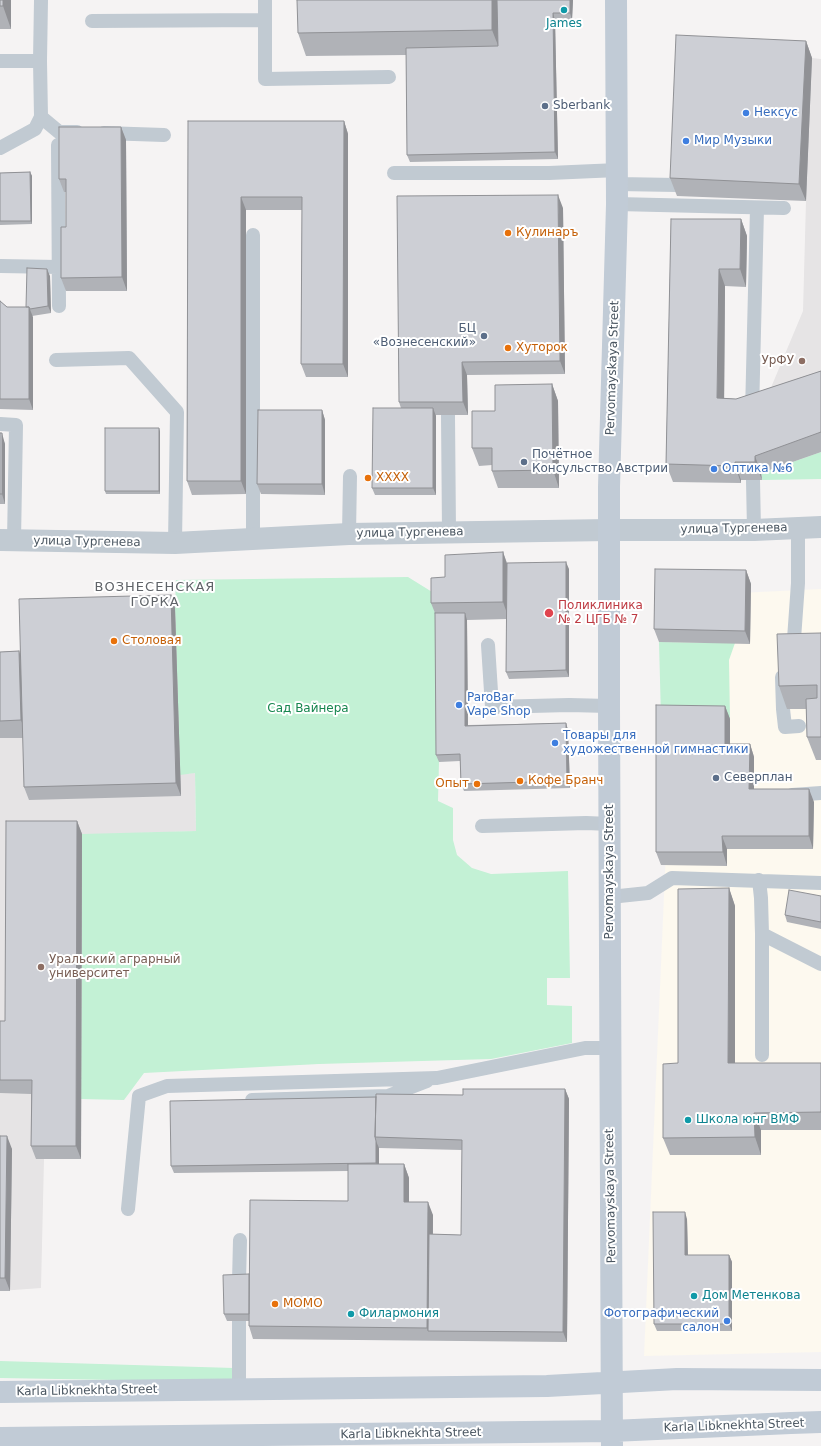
<!DOCTYPE html>
<html>
<head>
<meta charset="utf-8">
<style>
  body { margin:0 }
  canvas { display:block; background:#f5f3f3 }
</style>
</head>
<body>
<canvas width="821" height="1446"></canvas>
<script>
const ctx = document.querySelector('canvas').getContext('2d');
ctx.lineJoin = 'round';
function paint(path, color) { ctx.fillStyle = color; ctx.fill(path, 'evenodd'); }
const poly = rows => new Path2D(rows.map(r => 'M' + r).join(''));
function strokePath(path, color, width, dash) { ctx.strokeStyle = color; ctx.lineWidth = width; ctx.lineCap = dash ? 'butt' : 'round'; ctx.setLineDash(dash || []); ctx.stroke(path); }
function drawText(font, color, halo, rows, align = 'center') {
  ctx.font = font + ' "DejaVu Sans",sans-serif'; ctx.lineWidth = 4; ctx.setLineDash([]); ctx.textBaseline = 'middle'; ctx.strokeStyle = halo; ctx.fillStyle = color; for (const [text, x, y, turn = 0] of rows) {
    ctx.save(); ctx.translate(x, y); ctx.rotate((+turn || 0) * Math.PI / 180); ctx.textAlign = isNaN(turn) ? turn : align; if (halo) ctx.strokeText(text, 0, 0); ctx.fillText(text, 0, 0); ctx.restore();
  }
}
paint(poly([
  [821,589,821,1352,644,1356,677,596]
]), '#fdf9ef');
paint(poly([
  [812,58,821,59,821,452,761,473,762,409,803,311,806,201],
  [175,608,180,774,195,773,196,831,82,835,81,1159,44,1159,41,1288,0,1291,0,669,25,668,24,612]
]), '#e6e4e5');
paint(poly([
  [821,452,821,479,762,480,761,473],
  [408,577,437,595,439,762,438,801,453,808,453,840,457,855,472,868,491,874,568,871,570,978,547,978,547,1005,572,1006,572,1043,491,1059,319,1064,144,1073,124,1100,81,1099,82,834,196,831,195,773,180,775,175,608,176,580],
  [659,642,735,643,729,660,730,719,661,718],
  [0,1361,234,1368,232,1382,0,1378]
]), '#c3f1d5');
strokePath(poly([
  [265,0,265,79,389,77],
  [92,21,265,20],
  [0,61,40,61],
  [41,117,40,61,41,0],
  [104,133,164,135],
  [58,145,59,306],
  [0,148,35,129,41,117,59,132,77,132],
  [394,173,549,173,618,170],
  [617,184,677,185],
  [617,204,784,208],
  [253,235,253,540],
  [0,266,58,267],
  [56,360,129,358,177,412,175,543],
  [752,413,757,208],
  [448,415,449,533],
  [0,424,16,425,14,541],
  [753,480,754,530],
  [349,534,350,476],
  [794,639,798,583,798,528],
  [488,645,492,707,569,705,609,706],
  [782,677,783,709,785,727,799,726],
  [792,795,821,793],
  [482,826,586,823,610,824],
  [759,880,761,898,762,934,762,1055],
  [610,897,648,893,672,878,821,883],
  [762,934,821,964],
  [252,1100,388,1096,427,1081],
  [128,1209,139,1096,167,1086,437,1078,585,1048,610,1048],
  [239,1282,240,1240],
  [239,1389,239,1321]
]), '#c1cad2', 14);
strokePath(poly([
  [0,540,175,543,349,534,609,530,754,530,821,527]
]), '#c1cad2', 22);
strokePath(poly([
  [0,1392,547,1386,677,1379,821,1380],
  [0,1438,612,1431,791,1423,821,1422],
  [612,1446,609,706,609,487,617,204,616,0]
]), '#c1cbd6', 22);
paint(poly([
  [0,0,11,0,11,29,0,29],
  [573,0,572,20,555,20,558,159,410,162,407,155,406,55,306,56,298,33],
  [806,41,812,58,806,201,677,196,670,178],
  [188,121,344,121,348,134,348,377,306,377,301,364,302,210,246,210,246,494,192,495,187,481],
  [121,127,126,140,127,291,66,291,61,278,66,227,66,192,64,192,59,179],
  [30,172,32,176,32,224,0,225,0,173],
  [563,208,565,374,467,375,468,415,436,415,436,495,375,495,372,488,401,408,399,402],
  [671,219,741,219,747,236,746,287,725,286,724,398,736,399,821,371,821,452,761,473,762,480,741,480,741,483,673,482,666,464],
  [50,276,51,313,32,316,33,410,0,409,0,301,7,307,26,307],
  [552,384,558,401,559,488,498,488,492,471,492,465,479,466,472,448,495,411],
  [322,410,325,420,325,495,261,494,257,484],
  [159,428,160,432,160,494,106,494,105,491],
  [0,433,5,444,5,504,0,504],
  [503,552,507,563,569,569,569,677,509,679,506,672,507,619,467,620,468,725,566,723,568,730,570,788,464,791,461,784,460,761,439,762,436,755,435,613,431,603,445,577],
  [746,570,751,584,750,644,659,642,654,629],
  [171,595,175,608,181,796,29,800,24,787,23,738,0,738,0,652,19,651,20,655],
  [821,633,821,760,816,760,807,737,806,709,787,709,779,686],
  [725,706,730,719,730,744,750,744,754,757,754,789,814,802,813,849,727,849,727,866,661,865,656,852],
  [77,821,82,834,81,1159,36,1159,31,1146,31,1094,0,1093,0,1021,5,1021],
  [729,888,735,906,735,1063,821,1063,821,1130,761,1130,761,1155,670,1155,663,1138,678,1063],
  [821,896,821,929,787,922,785,915],
  [565,1089,569,1099,567,1342,253,1339,249,1326,249,1321,227,1321,224,1314,249,1274,348,1201,348,1171,174,1173,171,1166,463,1095],
  [379,1148,462,1150,461,1235,433,1234,433,1215,409,1202,409,1178,404,1164,379,1164],
  [0,1136,12,1149,10,1291,0,1291],
  [687,1219,688,1255,729,1255,732,1262,732,1331,657,1331,654,1324]
]), '#b0b2b7');
paint(poly([
  [3,0,11,0,11,29,3,6],
  [492,0,500,0,501,53,492,30],
  [570,0,573,0,572,20,570,13],
  [553,13,555,20,558,159,555,152],
  [806,41,812,58,806,201,799,184],
  [344,121,348,134,348,377,343,364],
  [121,127,126,140,127,291,122,277],
  [30,172,32,176,32,224,31,221],
  [558,195,563,208,565,374,560,361],
  [241,197,246,210,246,494,241,481],
  [741,219,747,236,746,287,740,269],
  [47,269,50,276,51,313,48,306],
  [719,269,725,286,724,416,717,398],
  [29,307,33,317,33,410,29,399],
  [462,362,467,375,468,415,463,402],
  [552,384,558,401,559,488,553,470],
  [433,408,436,416,436,495,433,488],
  [322,410,325,420,325,495,322,484],
  [159,428,160,432,160,494,159,491],
  [2,433,5,444,5,504,2,494],
  [755,456,761,473,762,480,755,462],
  [735,462,741,480,741,483,735,466],
  [503,552,509,570,509,619,503,602],
  [566,562,569,569,569,677,566,670],
  [746,570,751,584,750,644,745,631],
  [171,595,175,608,181,796,176,783],
  [465,613,467,620,468,733,465,726],
  [19,651,25,669,27,737,21,720],
  [725,706,730,719,730,757,725,744],
  [566,723,568,730,570,788,567,781],
  [750,744,754,757,754,802,749,789],
  [809,789,814,802,813,849,809,836],
  [77,821,82,834,81,1159,76,1146],
  [722,836,727,849,727,866,723,852],
  [729,888,735,906,735,1081,728,1063],
  [565,1089,569,1099,567,1342,563,1332],
  [754,1113,761,1130,761,1155,755,1137],
  [7,1136,12,1149,10,1291,5,1278],
  [376,1141,379,1148,379,1170,376,1163],
  [404,1164,409,1178,409,1215,404,1202],
  [428,1202,433,1215,432,1331,428,1331,427,1328],
  [685,1212,687,1219,688,1262,685,1255],
  [729,1255,732,1262,732,1331,729,1324]
]), '#909195');
const building = poly([
  [0,0,3,0,3,6,0,6,0,0],
  [297,0,492,0,492,30,298,33,297,0],
  [497,0,570,0,570,13,553,13,555,152,407,155,406,48,498,46,497,0],
  [676,35,806,41,799,184,670,178,676,35],
  [188,121,344,121,343,364,301,364,302,197,241,197,241,481,187,481,188,121],
  [59,127,121,127,122,277,61,278,61,227,66,227,66,179,59,179,59,127],
  [30,172,31,221,0,221,0,173,30,172],
  [558,195,560,361,462,362,463,402,399,402,397,196,558,195],
  [671,219,741,219,740,269,719,269,717,398,736,399,821,371,821,432,755,456,755,462,735,462,735,466,666,464,671,219],
  [27,268,47,269,48,306,30,309,29,307,26,307,27,268],
  [0,301,7,307,29,307,29,399,0,399,0,301],
  [552,384,553,470,492,471,492,448,472,448,472,411,495,411,495,385,552,384],
  [373,408,433,408,433,488,372,488,373,408],
  [258,410,322,410,322,484,257,484,258,410],
  [105,428,159,428,159,491,105,491,105,428],
  [0,433,2,433,2,494,0,494,0,433],
  [503,552,503,602,431,603,431,578,445,577,445,555,503,552],
  [566,562,566,670,506,672,507,563,566,562],
  [655,569,746,570,745,631,654,629,655,569],
  [171,595,176,783,24,787,19,599,171,595],
  [435,613,465,613,465,726,566,723,567,781,461,784,460,754,436,755,435,613],
  [821,633,821,737,807,737,806,699,817,698,817,685,779,686,777,634,821,633],
  [19,651,21,720,0,721,0,652,19,651],
  [656,705,725,706,725,744,750,744,749,789,809,789,809,836,722,836,723,852,656,852,656,705],
  [6,821,77,821,76,1146,31,1146,32,1080,0,1080,0,1021,5,1021,6,821],
  [729,888,728,1063,821,1063,821,1112,754,1113,755,1137,663,1138,663,1064,678,1063,678,889,729,888],
  [789,890,821,896,821,922,785,915,789,890],
  [463,1089,565,1089,563,1332,428,1331,429,1234,461,1235,462,1140,375,1137,376,1094,463,1095,463,1089],
  [376,1097,375,1137,376,1141,376,1163,171,1166,170,1101,376,1097],
  [0,1136,7,1136,5,1278,0,1278,0,1136],
  [348,1164,404,1164,404,1202,428,1202,427,1328,249,1326,250,1200,348,1201,348,1164],
  [653,1212,685,1212,685,1255,729,1255,729,1324,654,1324,653,1212],
  [249,1274,249,1314,224,1314,223,1275,249,1274]
]);
paint(building, '#cdcfd5');
strokePath(building, '#909195', 1);
for (const [x, y, r, color] of [
  [564,10,4,"#0f9aa8"],
  [545,106,4,"#5c6f8a"],
  [746,113,4,"#3f7fe0"],
  [686,141,4,"#3f7fe0"],
  [508,233,4,"#e8710a"],
  [484,336,4,"#5c6f8a"],
  [508,348,4,"#e8710a"],
  [802,361,4,"#8d6e63"],
  [524,462,4,"#5c6f8a"],
  [714,469,4,"#3f7fe0"],
  [368,478,4,"#e8710a"],
  [549,613,5,"#e0444e"],
  [114,641,4,"#e8710a"],
  [459,705,4,"#3f7fe0"],
  [555,743,4,"#3f7fe0"],
  [716,778,4,"#5c6f8a"],
  [520,781,4,"#e8710a"],
  [477,784,4,"#e8710a"],
  [41,967,4,"#8d6e63"],
  [688,1120,4,"#0f9aa8"],
  [694,1296,4,"#0f9aa8"],
  [275,1304,4,"#e8710a"],
  [351,1314,4,"#0f9aa8"],
  [727,1321,4,"#3f7fe0"]
]) { const dot = new Path2D(); dot.arc(x, y, r, 0, 2 * Math.PI); ctx.fillStyle = color; ctx.fill(dot); strokePath(dot, '#fff', 1.5); }
drawText('12px', '#0d838f', '#fff', [
  ["James",564,24,"center"],
  ["Школа юнг ВМФ",696,1120],
  ["Дом Метенкова",702,1296],
  ["Филармония",359,1314]
], 'left');
drawText('12px', '#4e5e75', '#fff', [
  ["Sberbank",553,106],
  ["БЦ",476,329,"right"],
  ["«Вознесенский»",476,343,"right"],
  ["Почётное",532,455],
  ["Консульство Австрии",532,469],
  ["Северплан",724,778]
], 'left');
drawText('12px', '#366cbe', '#fff', [
  ["Нексус",754,113],
  ["Мир Музыки",694,141],
  ["Оптика №6",722,469],
  ["ParoBar",467,698],
  ["Vape Shop",467,712],
  ["Товары для",563,736],
  ["художественной гимнастики",563,750],
  ["Фотографический",719,1314,"right"],
  ["салон",719,1328,"right"]
], 'left');
drawText('12px', '#c56008', '#fff', [
  ["Кулинаръ",516,233],
  ["Хуторок",516,348],
  ["XXXX",376,478],
  ["Столовая",122,641],
  ["Кофе Бранч",528,781],
  ["Опыт",469,784,"right"],
  ["MOMO",283,1304]
], 'left');
drawText('12px', '#785e54', '#fff', [
  ["УрФУ",794,361],
  ["Уральский аграрный",49,960,"left"],
  ["университет",49,974,"left"]
], 'right');
drawText('12px', '#4a5661', '#fff', [
  ["Pervomayskaya Street",613,368,-88],
  ["улица Тургенева",734,529,-1],
  ["улица Тургенева",410,533,-1],
  ["улица Тургенева",87,542,1],
  ["Pervomayskaya Street",610,872,-90],
  ["Pervomayskaya Street",611,1196,-91],
  ["Karla Libknekhta Street",87,1391,-1],
  ["Karla Libknekhta Street",734,1426,-2],
  ["Karla Libknekhta Street",411,1434,-1]
]);
drawText('12px', '#be3a42', '#fff', [
  ["Поликлиника",558,606],
  ["№ 2 ЦГБ № 7",558,620]
], 'left');
drawText('12px', '#17864f', '#fff', [
  ["Сад Вайнера",308,709]
]);
ctx.letterSpacing = '1px';
drawText('13px', '#5f6368', '#fff', [
  ["ВОЗНЕСЕНСКАЯ",155,588],
  ["ГОРКА",155,603]
]);
ctx.letterSpacing = '0px';
</script>
</body>
</html>
